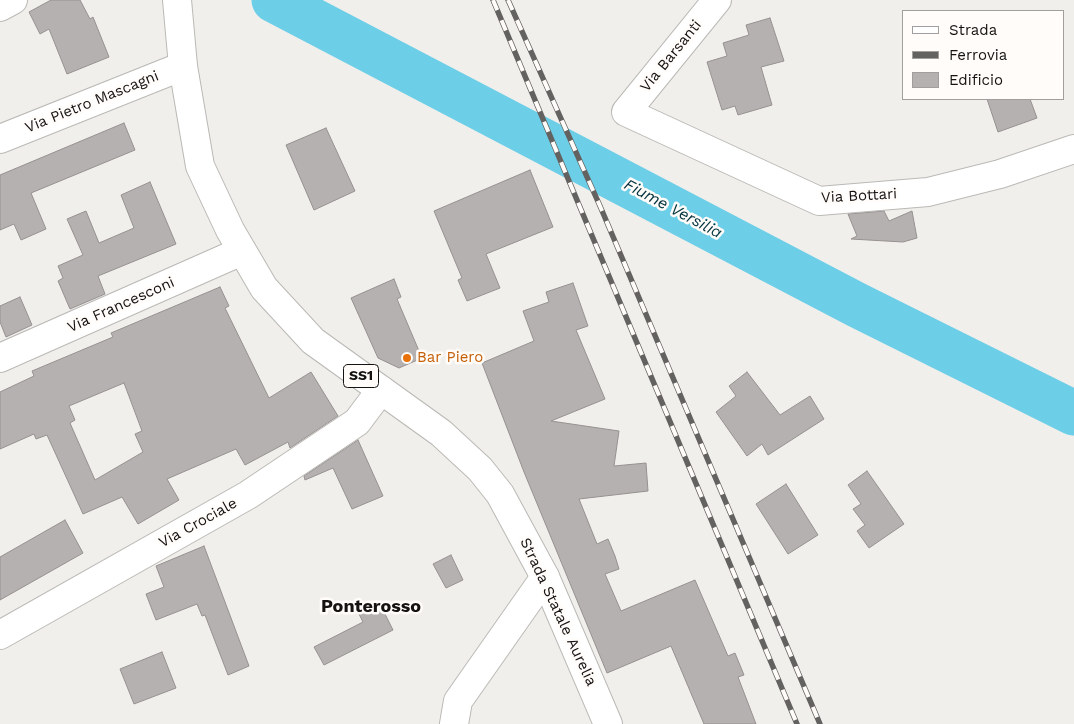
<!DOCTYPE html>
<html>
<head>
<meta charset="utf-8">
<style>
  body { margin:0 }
  #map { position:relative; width:1074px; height:724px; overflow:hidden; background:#f1efec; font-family:"Work Sans",sans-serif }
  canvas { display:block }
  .legend { position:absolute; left:902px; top:10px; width:162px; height:90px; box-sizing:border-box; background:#fffcf9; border:1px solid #a19f9d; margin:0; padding:6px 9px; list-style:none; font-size:15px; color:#141312 }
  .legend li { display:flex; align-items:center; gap:10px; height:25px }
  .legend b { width:25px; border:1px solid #a19f9d }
</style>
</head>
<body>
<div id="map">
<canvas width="1074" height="724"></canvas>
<ul class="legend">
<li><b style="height:6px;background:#fff"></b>Strada</li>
<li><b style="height:6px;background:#646261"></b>Ferrovia</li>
<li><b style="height:14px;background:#b5b1b0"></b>Edificio</li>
</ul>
</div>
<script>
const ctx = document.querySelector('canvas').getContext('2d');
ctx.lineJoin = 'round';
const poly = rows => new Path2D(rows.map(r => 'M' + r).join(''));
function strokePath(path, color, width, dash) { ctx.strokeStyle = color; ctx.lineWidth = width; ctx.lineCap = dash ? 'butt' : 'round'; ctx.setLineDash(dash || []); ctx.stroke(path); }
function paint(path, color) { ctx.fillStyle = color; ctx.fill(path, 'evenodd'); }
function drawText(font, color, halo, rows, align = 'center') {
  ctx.font = font + ' "Work Sans",sans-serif'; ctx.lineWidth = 5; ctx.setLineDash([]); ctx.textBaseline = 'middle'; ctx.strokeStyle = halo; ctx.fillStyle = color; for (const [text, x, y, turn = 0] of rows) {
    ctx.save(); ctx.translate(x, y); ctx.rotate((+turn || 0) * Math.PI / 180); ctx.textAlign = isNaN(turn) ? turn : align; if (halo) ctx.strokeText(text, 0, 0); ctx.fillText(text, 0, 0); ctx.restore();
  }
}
strokePath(poly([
  [274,0,857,305,1074,413]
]), '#6ccee7', 45);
const building = poly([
  [51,0,80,0,90,19,93,17,109,57,67,74,49,29,40,34,29,12,51,0],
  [770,18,784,61,761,67,772,105,738,115,735,106,722,110,707,62,727,56,723,43,749,35,746,25,770,18],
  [987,99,1030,99,1037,118,998,132,987,99],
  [124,123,135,150,31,193,46,229,21,240,14,224,0,230,0,175,124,123],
  [326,128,355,191,314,210,286,145,326,128],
  [530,170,553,227,486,254,500,288,467,301,458,280,462,278,434,211,530,170],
  [150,182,176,244,98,276,105,294,70,309,58,281,63,278,58,266,83,255,67,219,86,211,99,243,134,228,121,195,150,182],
  [884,211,889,221,912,211,917,238,903,242,851,239,857,236,848,214,884,211],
  [394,279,401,297,397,299,422,358,399,368,378,358,351,298,394,279],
  [573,283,588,326,576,330,605,399,551,421,619,431,614,466,646,463,648,491,579,499,597,544,608,539,615,556,619,569,605,574,621,611,695,580,728,656,735,653,744,675,738,677,756,724,704,724,671,646,607,673,524,472,482,363,534,341,523,311,549,302,546,292,573,283],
  [220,287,229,306,225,308,269,398,311,372,338,416,290,448,288,442,245,465,236,449,167,479,179,500,138,524,122,497,83,514,47,435,36,439,34,434,0,449,0,392,34,376,32,371,113,337,111,333,220,287],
  [124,383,142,431,135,434,143,452,95,480,70,423,75,420,69,406,124,383],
  [20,297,32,325,6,337,0,322,0,306,20,297],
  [747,372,780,415,810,396,824,419,768,455,762,444,747,456,716,412,736,396,729,386,747,372],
  [358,440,383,496,352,509,333,468,305,480,304,476,358,440],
  [867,471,904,524,869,548,857,531,865,525,853,509,861,504,848,485,867,471],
  [786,484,818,535,788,554,756,504,786,484],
  [65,520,83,553,0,600,0,557,65,520],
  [204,546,249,666,228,675,205,615,202,616,197,604,156,620,146,594,164,587,156,566,204,546],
  [451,555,463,580,446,588,433,564,451,555],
  [380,604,393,630,324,665,314,647,363,622,359,614,380,604],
  [162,652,176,688,134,704,120,669,162,652]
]);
paint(building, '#b5b1b0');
strokePath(building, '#969191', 1);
const minor = poly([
  [717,0,626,112,819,201,928,192,1000,174,1074,149],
  [0,7,13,0],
  [0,139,183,66],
  [0,358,242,251],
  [0,635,248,495,357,422,381,390],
  [454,724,458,701,545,577]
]);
const major = poly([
  [177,0,183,66,200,166,230,230,264,288,313,341,441,433,480,469,500,494,545,577,608,724]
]);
strokePath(minor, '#bbb9b5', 30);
strokePath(major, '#bbb9b5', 30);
strokePath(minor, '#fff', 28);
strokePath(major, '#fff', 28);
const rail = poly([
  [493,0,797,724],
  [508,0,600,206,820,724]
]);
strokePath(rail, '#646261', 5.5);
strokePath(rail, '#fffcf9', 4, [11]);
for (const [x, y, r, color] of [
  [407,358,5,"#e8710a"]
]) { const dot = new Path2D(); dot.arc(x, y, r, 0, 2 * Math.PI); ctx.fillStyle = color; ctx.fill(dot); strokePath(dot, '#fffcf9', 2); }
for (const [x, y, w] of [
  [361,376,35]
]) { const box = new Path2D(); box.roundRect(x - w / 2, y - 11.5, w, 23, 4); ctx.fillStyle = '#fffcf9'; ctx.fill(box); strokePath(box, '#141312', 1); }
drawText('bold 14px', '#141312', null, [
  ["SS1",361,376]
]);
drawText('15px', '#141312', '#fffcf9', [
  ["Via Barsanti",671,56,-51],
  ["Via Pietro Mascagni",92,102,-22],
  ["Via Bottari",859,196,-3],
  ["Via Francesconi",121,305,-24],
  ["Via Crociale",198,523,-29],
  ["Strada Statale Aurelia",558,612,65]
]);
drawText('15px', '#c56008', '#fffcf9', [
  ["Bar Piero",417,358]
], 'left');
drawText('italic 16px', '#02323d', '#fffcf9', [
  ["Fiume Versilia",673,209,28]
]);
drawText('bold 18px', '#141312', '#fffcf9', [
  ["Ponterosso",371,607]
]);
</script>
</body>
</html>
